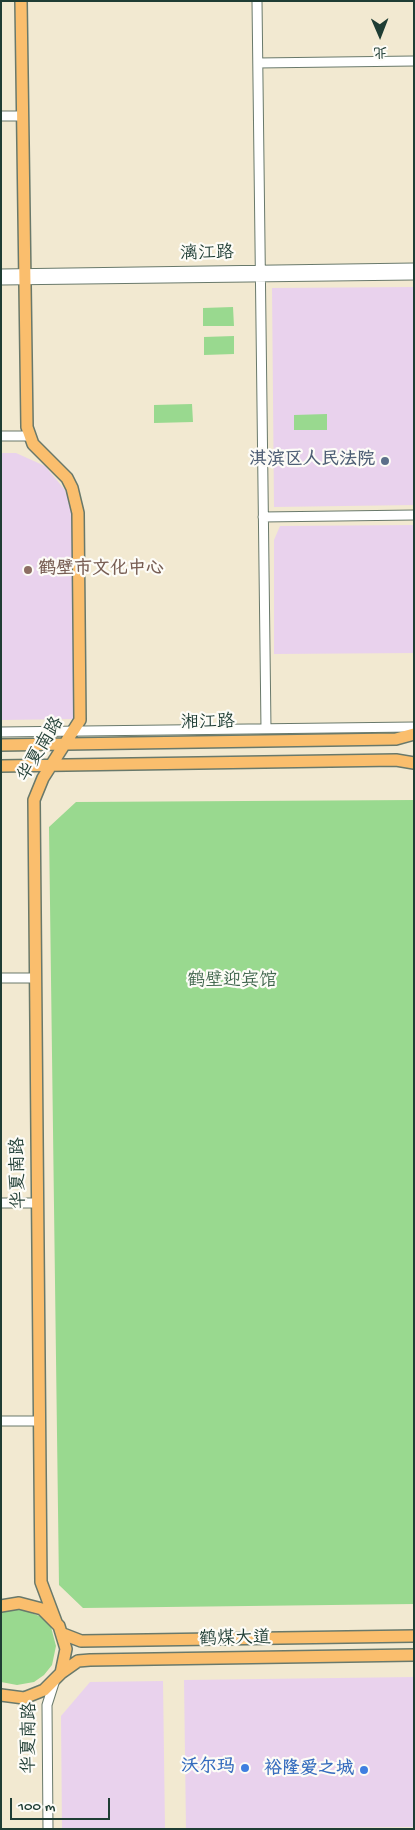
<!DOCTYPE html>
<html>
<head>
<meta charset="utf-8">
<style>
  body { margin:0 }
  #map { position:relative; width:415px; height:1830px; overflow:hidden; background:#f2e9d1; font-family:"Gochi Hand","LXGW WenKai TC",sans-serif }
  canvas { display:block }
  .frame { position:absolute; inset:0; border:2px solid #1f3d34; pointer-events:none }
  .north { position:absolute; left:355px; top:10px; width:50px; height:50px; -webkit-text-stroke:4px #fdfcf7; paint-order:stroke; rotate:179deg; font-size:14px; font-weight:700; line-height:20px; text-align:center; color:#1f3d34 }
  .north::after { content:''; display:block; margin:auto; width:18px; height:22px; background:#1f3d34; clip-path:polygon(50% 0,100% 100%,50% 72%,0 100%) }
  .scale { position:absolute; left:10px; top:1798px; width:100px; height:22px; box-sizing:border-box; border:2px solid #1f3d34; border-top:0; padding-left:6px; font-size:15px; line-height:18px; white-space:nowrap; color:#1f3d34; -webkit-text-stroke:4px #fdfcf7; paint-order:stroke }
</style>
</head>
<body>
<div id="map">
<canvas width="415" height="1830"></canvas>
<div class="frame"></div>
<div class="north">北</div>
<div class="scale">100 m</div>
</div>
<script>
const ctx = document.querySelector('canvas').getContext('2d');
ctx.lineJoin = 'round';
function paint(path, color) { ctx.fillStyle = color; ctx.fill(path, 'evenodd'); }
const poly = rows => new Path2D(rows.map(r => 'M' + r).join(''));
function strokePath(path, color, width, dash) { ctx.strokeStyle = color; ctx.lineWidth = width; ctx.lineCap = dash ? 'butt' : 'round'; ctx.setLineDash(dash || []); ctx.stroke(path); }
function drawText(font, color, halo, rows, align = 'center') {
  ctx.font = font + ' "Gochi Hand","LXGW WenKai TC",sans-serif'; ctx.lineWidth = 4.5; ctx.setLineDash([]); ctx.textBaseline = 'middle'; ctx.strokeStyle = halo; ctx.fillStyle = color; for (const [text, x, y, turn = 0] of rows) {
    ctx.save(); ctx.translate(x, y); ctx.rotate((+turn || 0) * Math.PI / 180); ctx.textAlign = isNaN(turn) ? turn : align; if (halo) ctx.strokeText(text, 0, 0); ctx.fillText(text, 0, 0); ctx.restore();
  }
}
paint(poly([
  [414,287,414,505,274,507,272,288],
  [1,453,16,453,45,466,65,490,74,516,75,719,1,720],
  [414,525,414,653,274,654,274,540,280,526],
  [414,1677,414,1827,186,1829,184,1680],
  [163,1681,165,1829,62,1829,61,1716,90,1682]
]), '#e9d2ed');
paint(poly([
  [233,307,234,326,203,326,203,308],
  [234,336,234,354,204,355,204,337],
  [192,404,193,422,154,423,154,405],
  [327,414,327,430,294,430,294,415],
  [414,800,414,1604,83,1608,59,1585,49,827,76,802],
  [18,1608,42,1617,51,1627,56,1646,52,1665,44,1675,34,1682,17,1685,1,1682,1,1612]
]), '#99d98f');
const minor = poly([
  [257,1,266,729],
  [258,63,414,61],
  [1,116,23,116],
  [1,274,414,268],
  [1,280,414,275],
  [1,436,28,436],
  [263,517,414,515],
  [1,732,414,727],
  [1,978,36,978],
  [1,1203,38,1203],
  [1,1421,40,1421],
  [48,1829,47,1705,54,1683]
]);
const major = poly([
  [21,1,27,427,33,444,67,478,72,488,78,513,80,720,43,778,34,800,41,1582,56,1622],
  [1,745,396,739,414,734],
  [1,766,396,760,414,763],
  [1,1606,19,1603,42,1609,59,1626,66,1649,61,1673,44,1690,24,1698,1,1695],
  [63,1634,81,1641,414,1636],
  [61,1673,78,1661,90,1660,414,1655]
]);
strokePath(minor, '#69796b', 11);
strokePath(major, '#69796b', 14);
strokePath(minor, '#fff', 9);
strokePath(major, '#fabe6d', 11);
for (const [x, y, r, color] of [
  [385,461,5,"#5c6f8a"],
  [28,570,5,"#8d6e63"],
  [245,1768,5,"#3f7fe0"],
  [364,1770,5,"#3f7fe0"]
]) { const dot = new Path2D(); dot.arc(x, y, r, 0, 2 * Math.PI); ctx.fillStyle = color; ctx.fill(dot); strokePath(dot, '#fdfcf7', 2); }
drawText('18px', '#1f3d34', '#fdfcf7', [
  ["漓江路",207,255,-1],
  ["湘江路",208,724,-1],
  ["华夏南路",42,750,-59],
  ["华夏南路",20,1173,-91],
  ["鹤煤大道",235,1640,-1],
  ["华夏南路",31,1738,-89]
]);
drawText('bold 18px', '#4e5e75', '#fdfcf7', [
  ["淇滨区人民法院",375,461]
], 'right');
drawText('bold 18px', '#785e54', '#fdfcf7', [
  ["鹤壁市文化中心",38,570]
], 'left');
drawText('18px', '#3e644b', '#fdfcf7', [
  ["鹤壁迎宾馆",232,982]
]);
drawText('bold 18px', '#366cbe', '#fdfcf7', [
  ["沃尔玛",235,1768],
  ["裕隆爱之城",354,1770]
], 'right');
</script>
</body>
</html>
